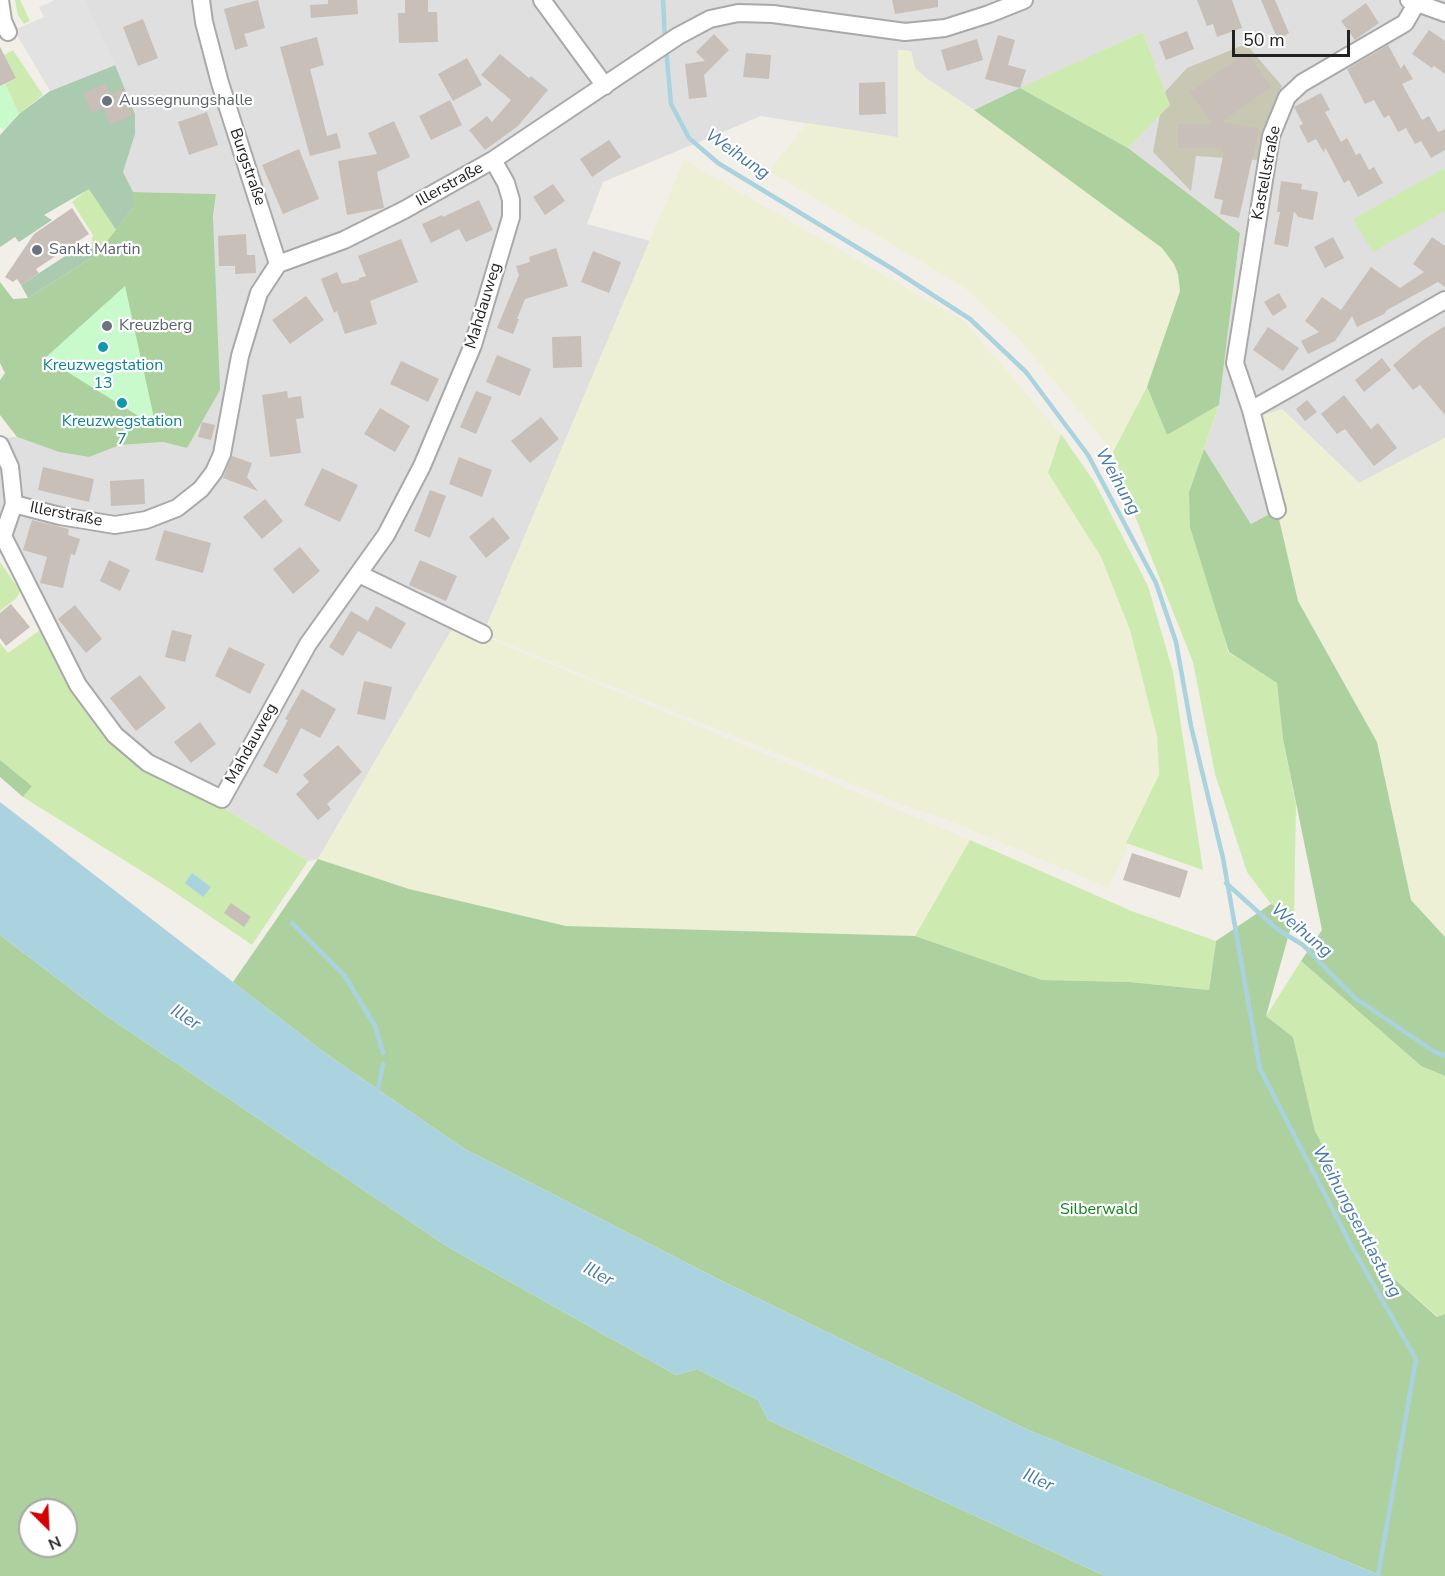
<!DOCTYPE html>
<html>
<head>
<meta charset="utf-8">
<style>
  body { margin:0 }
  #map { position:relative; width:1445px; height:1576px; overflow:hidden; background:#f2efe9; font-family:"Nunito Sans",sans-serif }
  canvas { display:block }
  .north { position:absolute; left:18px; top:1498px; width:60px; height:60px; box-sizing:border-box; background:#fff; border:2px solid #a7a7a7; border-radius:50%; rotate:156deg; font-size:16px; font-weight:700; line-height:24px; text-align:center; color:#222 }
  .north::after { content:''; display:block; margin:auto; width:21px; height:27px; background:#d40000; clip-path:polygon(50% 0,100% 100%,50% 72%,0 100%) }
  .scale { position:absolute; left:1232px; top:30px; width:118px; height:27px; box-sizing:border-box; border:3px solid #222; border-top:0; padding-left:8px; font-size:18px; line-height:21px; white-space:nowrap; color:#222; -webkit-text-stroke:4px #fff; paint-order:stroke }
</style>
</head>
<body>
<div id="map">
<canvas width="1445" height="1576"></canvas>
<div class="north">N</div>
<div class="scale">50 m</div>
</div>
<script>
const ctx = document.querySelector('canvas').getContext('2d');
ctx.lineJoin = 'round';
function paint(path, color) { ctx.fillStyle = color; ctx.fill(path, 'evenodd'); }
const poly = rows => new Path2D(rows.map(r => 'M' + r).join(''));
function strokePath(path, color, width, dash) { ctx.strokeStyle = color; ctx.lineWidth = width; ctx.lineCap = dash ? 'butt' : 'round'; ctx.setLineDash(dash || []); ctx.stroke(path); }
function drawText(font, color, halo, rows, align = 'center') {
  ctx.font = font + ' "Nunito Sans",sans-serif'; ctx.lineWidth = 4.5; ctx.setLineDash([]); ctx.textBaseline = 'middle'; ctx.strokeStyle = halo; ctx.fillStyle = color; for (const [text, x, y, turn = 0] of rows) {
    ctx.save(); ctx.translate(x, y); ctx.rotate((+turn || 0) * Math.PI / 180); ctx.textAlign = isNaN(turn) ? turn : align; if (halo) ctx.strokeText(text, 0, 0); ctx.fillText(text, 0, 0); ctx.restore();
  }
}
paint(poly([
  [85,0,1445,0,1445,438,1359,483,1282,409,1277,510,1252,525,1204,449,1219,405,1240,233,1128,148,1170,105,1143,32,974,110,926,78,915,68,911,51,898,50,898,138,761,116,603,182,587,224,650,241,483,634,455,624,318,859,308,861,227,810,149,771,119,748,99,727,86,708,17,576,0,553,0,438,17,437,59,452,89,457,120,445,163,442,187,448,216,194,133,192,122,172,135,134,135,114]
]), '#e0dfdf');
paint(poly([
  [1246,44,1282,86,1257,160,1196,156,1191,191,1153,152,1164,93,1187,68]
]), '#c7c7b4');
paint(poly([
  [898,50,911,51,915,68,926,78,974,110,1162,248,1174,264,1178,274,1180,291,1177,316,1147,387,1113,452,1018,338,965,288,769,171,807,123,898,137],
  [684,160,964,321,1061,434,1048,473,1101,557,1130,630,1157,736,1159,775,1109,888,943,818,904,805,483,634],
  [1282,409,1359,483,1445,438,1445,937,1411,900,1377,742,1298,601,1277,510,1260,416],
  [455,624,970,840,915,936,566,926,411,890,318,859]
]), '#eef0d5');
paint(poly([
  [15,0,20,0,30,21,24,24,18,15],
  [1143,32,1170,105,1128,148,1020,88],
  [13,50,43,95,19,114,5,84,16,78,4,55],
  [1445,168,1445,211,1373,252,1353,219],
  [89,188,116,230,96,255,91,246,93,235,72,202],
  [1147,387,1167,435,1219,405,1189,492,1228,652,1277,683,1283,739,1296,805,1294,916,1271,904,1247,872,1215,774,1193,662,1135,516,1113,452],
  [1061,434,1095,483,1148,586,1173,672,1203,870,1126,843,1159,775,1157,736,1130,630,1101,557,1048,473],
  [0,562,20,591,17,598,0,611],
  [43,628,86,708,99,727,119,748,149,771,227,810,308,861,252,945,167,887,23,797,32,786,0,760,0,643,8,653],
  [970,840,1134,912,1216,941,1209,990,1130,982,1042,980,915,936],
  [1301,961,1421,1066,1445,1076,1445,1314,1438,1317,1390,1275,1315,1131,1293,1037,1266,1016]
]), '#cdebb0');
paint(poly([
  [1020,88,1128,148,1240,233,1219,405,1167,435,1147,387,1180,291,1178,274,1174,264,1162,248,974,110],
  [133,192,216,194,213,217,220,390,187,448,163,442,120,445,89,457,59,452,17,437,0,415,0,380,5,373,0,363,0,282,13,299,28,298,96,255,133,208],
  [1204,449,1251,524,1277,510,1298,601,1377,742,1411,900,1445,937,1445,1076,1421,1066,1301,961,1322,930,1283,739,1277,683,1229,652,1190,527,1189,492],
  [0,760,32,786,23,797,0,777],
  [318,859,409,889,566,926,915,936,1042,980,1130,982,1209,990,1216,941,1271,904,1294,916,1266,1016,1293,1037,1315,1131,1390,1275,1437,1317,1445,1314,1445,1576,1382,1576,1026,1429,716,1278,463,1148,325,1053,233,982],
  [0,935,108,1017,448,1247,676,1375,697,1369,758,1400,768,1420,1105,1576,0,1576],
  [30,1510,66,1510,66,1546,30,1546]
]), '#add19e');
paint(poly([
  [115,65,135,114,135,134,123,172,133,192,133,208,116,230,89,189,44,215,52,220,19,242,15,237,0,247,0,135,19,114,50,91],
  [88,241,96,255,28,298,21,285]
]), '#aacbaf');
paint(poly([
  [5,84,19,114,4,130,0,127,0,86],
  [125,286,156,427,45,358]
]), '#c8facc');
paint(poly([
  [55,0,85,0,115,65,50,91,14,30,44,17,39,7]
]), '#e2e2e2');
paint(poly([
  [0,802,325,1053,463,1148,716,1278,1026,1429,1382,1576,1105,1576,768,1420,758,1400,697,1369,676,1375,448,1247,108,1017,0,935],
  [192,873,211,887,203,897,185,883]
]), '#aad3df');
strokePath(poly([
  [663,0,665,39],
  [666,48,671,104,689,138,718,163,891,268,970,319,1026,372,1088,455,1156,583,1176,642,1191,726,1223,858,1260,1069,1352,1247,1416,1359,1378,1576],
  [1226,883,1277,929,1303,945,1355,998,1435,1052,1445,1056],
  [292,923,344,975,375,1026,383,1053],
  [378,1089,383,1064]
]), '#aad3df', 4.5);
paint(poly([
  [258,0,265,28,244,34,248,46,235,50,224,9],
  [328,0,357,0,358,14,311,18,310,5,328,4],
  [405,0,428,0,428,12,437,12,438,42,399,43,398,13,405,13],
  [892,0,938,0,938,7,895,14],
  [1197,0,1232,0,1242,28,1217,37,1213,24,1207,26],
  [1261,0,1275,0,1289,33,1278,40],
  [1366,3,1379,23,1355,40,1341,21],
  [143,19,158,58,138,66,123,27],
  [1429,30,1445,41,1445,74,1434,66,1432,68,1412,54],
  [1187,31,1194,49,1166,60,1159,42],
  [714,34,729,50,704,75,707,97,689,99,685,64,705,61,696,52],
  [998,35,1015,40,1008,65,1026,70,1020,88,985,79],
  [317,37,324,65,310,69,327,136,337,133,341,148,310,156,280,47],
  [977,39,983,60,947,71,941,50],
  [1388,45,1401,69,1404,64,1413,79,1402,84,1422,120,1429,116,1438,132,1445,129,1445,150,1431,158,1421,141,1415,144,1406,128,1398,132,1389,115,1384,118,1374,100,1365,104,1347,69],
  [0,47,16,78,0,86],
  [746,53,771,55,769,79,743,77],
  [1247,53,1271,87,1221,122,1259,128,1239,218,1220,214,1223,200,1214,198,1224,152,1221,151,1221,148,1178,148,1178,124,1212,124,1190,92],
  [500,54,529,78,531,76,548,90,518,126,485,150,469,130,487,116,492,122,511,100,481,75],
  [467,58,482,85,453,101,438,74],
  [885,82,886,114,859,115,859,83],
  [106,83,110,94,122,89,133,115,110,125,103,108,91,113,83,93],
  [1321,93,1330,110,1325,112,1341,142,1347,138,1356,155,1360,153,1369,170,1374,167,1383,183,1358,197,1349,180,1344,183,1325,147,1324,153,1316,139,1308,143,1299,126,1303,124,1294,107],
  [450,100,462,125,431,140,419,116],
  [207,112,218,145,189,155,178,122],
  [394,121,410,157,377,172,384,208,347,215,338,161,377,154,368,133],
  [609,140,621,157,592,177,580,159],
  [299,149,319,199,283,214,262,165],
  [1281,181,1302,184,1301,189,1318,192,1313,220,1298,217,1294,211,1288,247,1274,244,1280,212,1277,212],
  [553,184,565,201,545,215,533,197],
  [479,200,493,230,466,242,459,229,431,243,422,224,442,215,443,217],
  [72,208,89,234,36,269,39,273,21,285,17,279,13,282,5,277,34,234],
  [246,234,247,255,255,255,256,273,235,274,235,266,219,266,218,236],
  [1333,237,1344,258,1325,268,1314,247],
  [1432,237,1445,246,1445,287,1438,282,1387,310,1384,314,1357,327,1352,316,1335,341,1308,354,1301,341,1319,332,1305,321,1322,297,1341,310,1371,267,1400,288,1424,272,1413,264],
  [401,239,418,282,370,301,377,324,345,334,337,311,334,313,321,279,337,272,342,284,359,280,359,278,366,276,358,256],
  [556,248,568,286,525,299,517,319,519,319,513,334,497,328,519,275,516,266,530,262,529,257],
  [593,251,621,262,609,293,581,282],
  [1279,293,1287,307,1273,316,1264,302],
  [306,296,324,320,290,344,272,320],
  [1445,326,1445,415,1420,385,1413,390,1393,365,1423,340],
  [1268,327,1299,348,1283,371,1253,350],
  [581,336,582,367,553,368,552,337],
  [497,355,531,369,520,396,486,382],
  [1382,358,1391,370,1364,392,1355,380],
  [401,361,439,379,428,402,390,384],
  [287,391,288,398,301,396,304,418,296,419,301,453,270,457,262,395],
  [476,391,492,397,476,434,460,427],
  [1344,395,1371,429,1378,423,1397,448,1374,466,1345,429,1337,434,1321,414],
  [1307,400,1317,412,1305,421,1296,409],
  [380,408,410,426,395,452,364,434],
  [541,417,559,439,530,463,511,441],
  [202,422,215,425,211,440,198,437],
  [232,456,252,463,247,477,258,491,223,478],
  [459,457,492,470,482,497,449,484],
  [43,467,94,479,89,502,38,490],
  [322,468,358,485,340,522,304,505],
  [144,479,145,504,111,506,110,481],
  [430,490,446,496,430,538,414,531],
  [265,499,283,521,262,539,243,517],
  [493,517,510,538,486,558,469,537],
  [32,520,69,529,68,535,80,539,75,555,71,554,63,588,40,583,47,557,23,550],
  [164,530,211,543,203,573,155,560],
  [300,547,320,571,293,594,273,569],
  [109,560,130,570,120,591,100,581],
  [420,560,457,576,446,601,409,585],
  [11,604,30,627,6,646,0,638,0,613],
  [75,605,102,639,86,653,58,619],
  [376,606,406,623,391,649,358,631,343,656,329,647,351,611,368,621],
  [172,630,192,635,185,662,165,657],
  [229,647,265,664,250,694,215,676],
  [140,675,166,708,136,731,110,698],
  [364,681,392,687,385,720,357,714],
  [302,689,336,709,320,738,301,728,277,774,263,766,288,720,285,719],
  [200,722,216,744,191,763,174,742],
  [338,745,362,772,327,804,331,809,318,820,296,794,309,782,303,775],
  [1132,853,1188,871,1180,898,1123,880],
  [231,903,251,917,244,927,224,913]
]), '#c7bfb8');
const street = poly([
  [0,0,3,21,8,32],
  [201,0,204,22,220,83,278,264],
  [542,0,605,86],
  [1409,0,1445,13],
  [1251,410,1445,300],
  [0,445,10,467,14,504],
  [1277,510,1251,410,1235,363,1271,136,1287,97,1302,83,1405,23,1416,4],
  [3,536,78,685,115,735,148,763,222,799,308,644,386,535,422,466,473,345,511,217,511,200,506,183,493,160],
  [0,537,3,536,14,504,60,516,115,525,146,520,177,508,201,489,214,472,222,454,240,356,259,293,278,264,344,240,404,210,493,160,678,36,710,19,738,13,773,14,905,32,945,28,989,14,1024,0],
  [359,574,483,634]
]);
strokePath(street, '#a9a9a9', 20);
strokePath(street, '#fff', 16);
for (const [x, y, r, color] of [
  [107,101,6,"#6b7280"],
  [37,250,6,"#6b7280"],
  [107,326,6,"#6b7280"],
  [103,347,6,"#0f9aa8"],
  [122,403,6,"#0f9aa8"]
]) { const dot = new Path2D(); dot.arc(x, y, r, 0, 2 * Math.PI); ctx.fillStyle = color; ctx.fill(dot); strokePath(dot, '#fff', 2); }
drawText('16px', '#5b616d', '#fff', [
  ["Aussegnungshalle",119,101],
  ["Sankt Martin",49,250],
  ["Kreuzberg",119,326]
], 'left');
drawText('16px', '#222', '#fff', [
  ["Burgstraße",247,167,71],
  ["Kastellstraße",1267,173,-79],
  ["Illerstraße",450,185,-29],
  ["Mahdauweg",484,306,-73],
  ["Illerstraße",66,515,11],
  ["Mahdauweg",252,744,-61]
]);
drawText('16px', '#0d838f', '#fff', [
  ["Kreuzwegstation",103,366],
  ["13",103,384],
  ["Kreuzwegstation",122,422],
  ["7",122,440]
]);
drawText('16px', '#0c8416', '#fff', [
  ["Silberwald",1099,1210]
]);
drawText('italic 18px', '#4a7aab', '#fff', [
  ["Weihung",737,155,35],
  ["Weihung",1117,482,61],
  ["Weihung",1301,931,40],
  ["Iller",185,1018,33],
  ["Weihungsentlastung",1356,1222,62],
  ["Iller",598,1275,28],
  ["Iller",1038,1481,24]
]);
</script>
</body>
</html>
